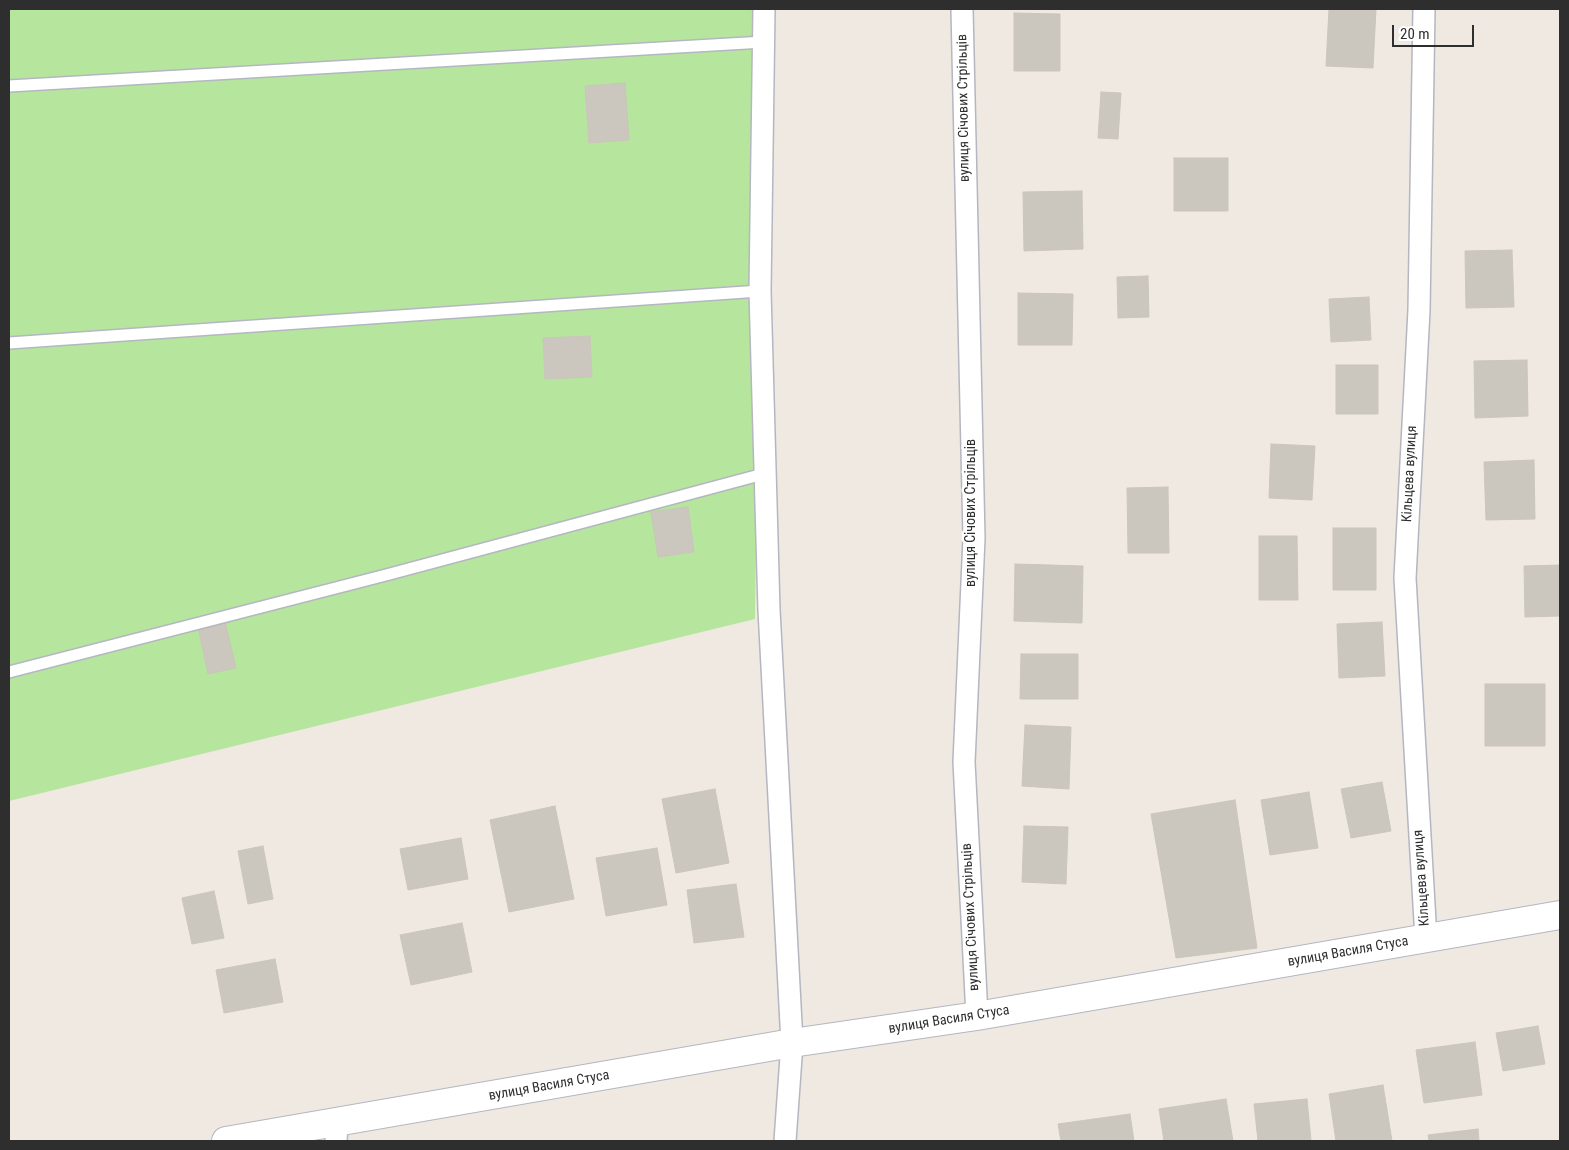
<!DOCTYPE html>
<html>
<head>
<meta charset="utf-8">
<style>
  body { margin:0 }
  #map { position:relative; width:1569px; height:1150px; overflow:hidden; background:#efe9e1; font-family:"Roboto Condensed",sans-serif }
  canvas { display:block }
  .frame { position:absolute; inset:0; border:10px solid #2e2e2e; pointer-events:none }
  .scale { position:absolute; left:1392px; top:25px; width:82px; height:22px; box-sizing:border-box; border:2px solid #2e2e2e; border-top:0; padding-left:6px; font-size:15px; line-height:18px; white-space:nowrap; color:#2e2e2e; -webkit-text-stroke:4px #fff; paint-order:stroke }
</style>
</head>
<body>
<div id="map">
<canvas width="1569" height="1150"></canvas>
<div class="frame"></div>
<div class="scale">20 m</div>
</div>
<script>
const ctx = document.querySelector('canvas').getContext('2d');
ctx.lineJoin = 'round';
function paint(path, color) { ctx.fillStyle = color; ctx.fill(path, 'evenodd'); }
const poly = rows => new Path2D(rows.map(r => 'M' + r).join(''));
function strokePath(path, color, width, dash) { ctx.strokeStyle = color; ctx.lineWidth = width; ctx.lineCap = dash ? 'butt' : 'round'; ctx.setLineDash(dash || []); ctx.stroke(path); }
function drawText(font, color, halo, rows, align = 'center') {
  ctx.font = font + ' "Roboto Condensed",sans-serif'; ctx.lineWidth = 5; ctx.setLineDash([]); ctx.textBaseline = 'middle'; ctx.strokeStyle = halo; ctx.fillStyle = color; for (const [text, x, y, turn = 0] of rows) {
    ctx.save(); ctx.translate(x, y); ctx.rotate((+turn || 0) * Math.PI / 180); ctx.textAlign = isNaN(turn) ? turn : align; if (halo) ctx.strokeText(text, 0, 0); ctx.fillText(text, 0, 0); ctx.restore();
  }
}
paint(poly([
  [9,9,763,9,755,619,9,801]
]), '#b6e59e');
const building = poly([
  [1329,9,1376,9,1373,68,1326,66,1329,9],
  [1014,13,1060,14,1060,71,1014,71,1014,13],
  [625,83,629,140,589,143,585,86,625,83],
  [1101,92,1121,93,1118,139,1098,138,1101,92],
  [1174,158,1228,158,1228,211,1174,211,1174,158],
  [1082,191,1083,249,1024,251,1023,192,1082,191],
  [1512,250,1514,307,1466,308,1465,251,1512,250],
  [1148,276,1149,317,1118,318,1117,277,1148,276],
  [1018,293,1073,294,1072,345,1018,345,1018,293],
  [1369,297,1371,340,1331,342,1329,299,1369,297],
  [590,336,592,377,545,379,543,338,590,336],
  [1527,360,1528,416,1475,418,1474,361,1527,360],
  [1336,365,1378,365,1378,414,1336,414,1336,365],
  [1271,444,1315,446,1312,500,1269,498,1271,444],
  [1534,460,1535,519,1486,520,1484,462,1534,460],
  [1168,487,1169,553,1128,553,1127,488,1168,487],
  [688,507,694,552,658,557,651,512,688,507],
  [1333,528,1376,528,1376,590,1333,590,1333,528],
  [1259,536,1297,536,1298,600,1259,600,1259,536],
  [1015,564,1083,566,1082,623,1014,621,1015,564],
  [1560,565,1560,616,1525,617,1524,566,1560,565],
  [225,621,236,668,208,674,198,627,225,621],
  [1382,622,1385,676,1339,678,1337,624,1382,622],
  [1021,654,1078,654,1078,699,1020,699,1021,654],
  [1485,684,1545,684,1545,746,1485,746,1485,684],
  [1025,725,1071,727,1069,789,1022,786,1025,725],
  [1382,782,1391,831,1351,838,1341,789,1382,782],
  [715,789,729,863,676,873,662,799,715,789],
  [1309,792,1318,848,1270,855,1261,800,1309,792],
  [1235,800,1257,948,1176,958,1151,814,1235,800],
  [555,806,574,899,509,912,490,820,555,806],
  [1024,826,1068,827,1066,884,1022,882,1024,826],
  [461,838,468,879,408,890,400,849,461,838],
  [263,846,273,899,248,904,238,851,263,846],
  [657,848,667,905,606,916,596,858,657,848],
  [736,884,744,937,694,943,687,890,736,884],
  [214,891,224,938,192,944,182,898,214,891],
  [462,923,472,972,411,985,400,935,462,923],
  [275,959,283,1002,224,1013,216,970,275,959],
  [1538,1026,1545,1064,1503,1071,1496,1033,1538,1026],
  [1475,1042,1482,1095,1424,1103,1416,1050,1475,1042],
  [1383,1085,1392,1141,1336,1141,1329,1094,1383,1085],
  [1226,1099,1233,1141,1164,1141,1159,1109,1226,1099],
  [1307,1099,1311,1141,1258,1141,1254,1104,1307,1099],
  [1130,1114,1134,1141,1061,1141,1058,1124,1130,1114],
  [1478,1129,1479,1141,1429,1141,1428,1135,1478,1129]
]);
paint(building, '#cbc7bf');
strokePath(building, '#cbc5ba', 1);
const service = poly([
  [9,86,764,42],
  [9,343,760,291],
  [9,672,386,575,767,473]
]);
const minor = poly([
  [764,9,760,291,769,610,792,1043,785,1141],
  [962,9,974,538,964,762,977,1016],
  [1424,9,1419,310,1405,578,1426,939],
  [336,1141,337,1124]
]);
const tertiary = poly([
  [226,1141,792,1043,977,1016,1560,915]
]);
strokePath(service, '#b4b7c1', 14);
strokePath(minor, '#b4b7c1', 24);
strokePath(tertiary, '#b4b7c1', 30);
strokePath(service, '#fff', 11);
strokePath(minor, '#fff', 21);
strokePath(tertiary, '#fff', 28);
drawText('14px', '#2e2e2e', '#fff', [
  ["вулиця Січових Стрільців",964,108,-91],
  ["Кільцева вулиця",1410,474,-87],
  ["вулиця Січових Стрільців",971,513,-90],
  ["Кільцева вулиця",1422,878,-94],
  ["вулиця Січових Стрільців",971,917,-93],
  ["вулиця Василя Стуса",1348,952,-10],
  ["вулиця Василя Стуса",949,1020,-9],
  ["вулиця Василя Стуса",549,1086,-10]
]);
</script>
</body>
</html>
